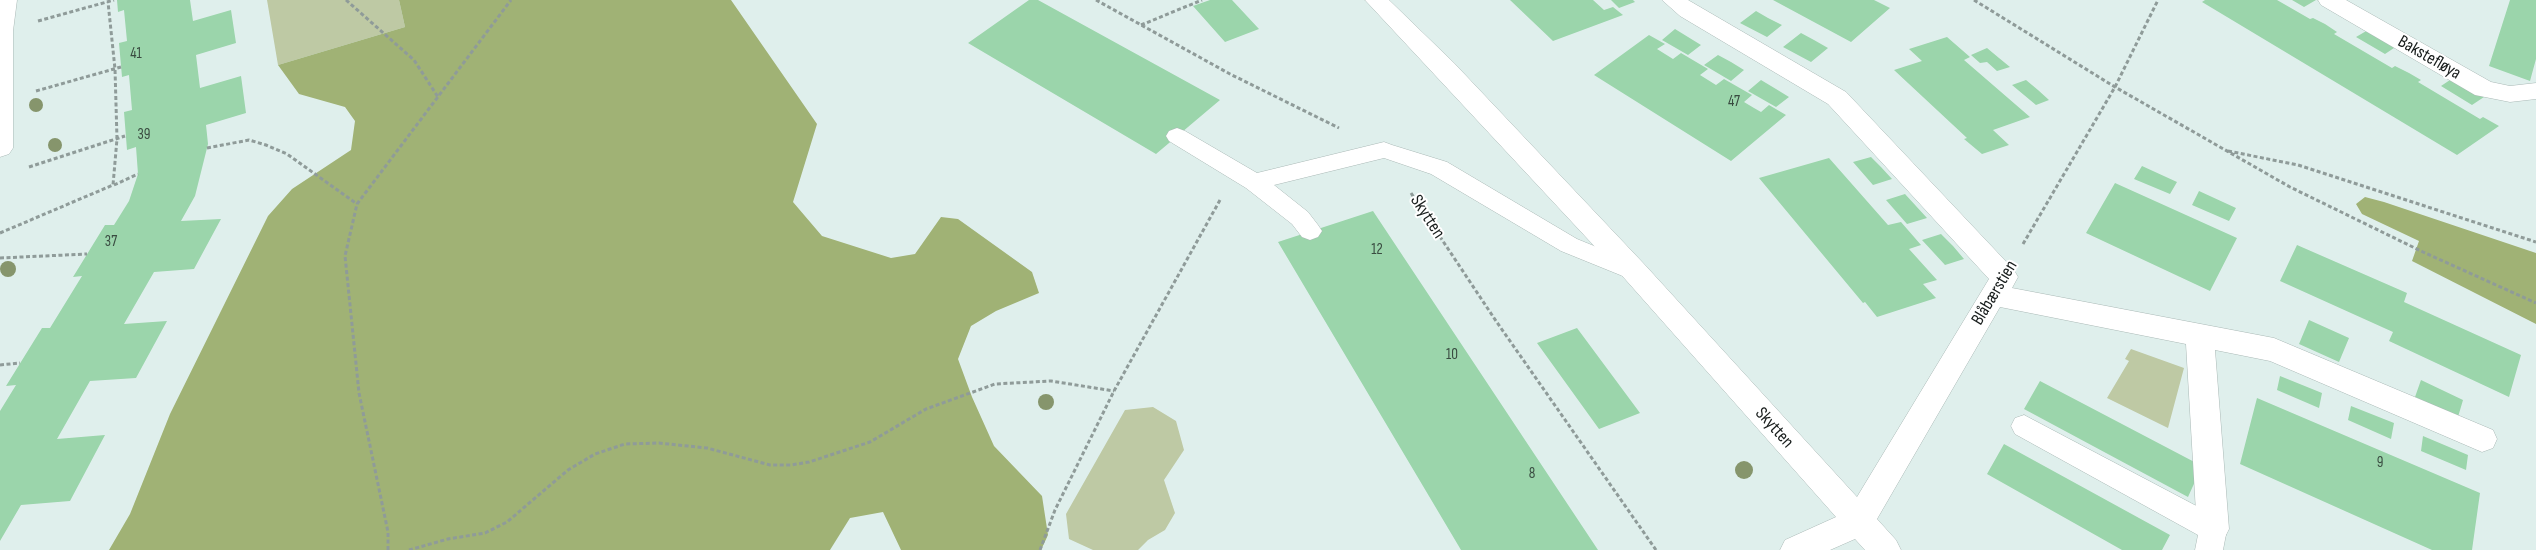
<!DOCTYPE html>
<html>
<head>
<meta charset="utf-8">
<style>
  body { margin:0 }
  canvas { display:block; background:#dfefec }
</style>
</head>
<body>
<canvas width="2536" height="550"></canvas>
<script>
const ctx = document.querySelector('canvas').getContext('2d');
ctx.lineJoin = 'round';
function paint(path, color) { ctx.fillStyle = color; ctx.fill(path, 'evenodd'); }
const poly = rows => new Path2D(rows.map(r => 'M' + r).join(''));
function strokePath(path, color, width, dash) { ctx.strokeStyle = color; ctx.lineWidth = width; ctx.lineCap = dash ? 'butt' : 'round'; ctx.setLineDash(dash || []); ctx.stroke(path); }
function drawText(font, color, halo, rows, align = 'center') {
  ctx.font = font + ' "Sofia Sans Condensed",sans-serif'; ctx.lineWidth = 4; ctx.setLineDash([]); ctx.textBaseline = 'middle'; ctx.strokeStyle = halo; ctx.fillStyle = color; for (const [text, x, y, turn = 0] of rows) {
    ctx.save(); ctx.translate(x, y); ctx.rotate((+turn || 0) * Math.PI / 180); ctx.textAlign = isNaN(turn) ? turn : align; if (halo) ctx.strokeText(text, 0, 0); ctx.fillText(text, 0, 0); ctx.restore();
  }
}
paint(poly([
  [267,0,399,0,405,27,278,65],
  [2131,349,2184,368,2168,428,2107,398,2129,361,2125,359],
  [1153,407,1176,421,1184,450,1164,480,1175,513,1165,530,1148,540,1138,550,1093,550,1069,539,1066,514,1125,410]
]), '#bec9a4');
paint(poly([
  [399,0,731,0,817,124,793,202,822,236,891,258,915,254,941,217,958,219,1032,272,1039,293,996,311,971,326,958,359,972,397,994,446,1042,496,1048,535,1041,550,901,550,883,512,850,518,830,550,109,550,130,514,170,414,268,216,292,189,351,150,355,121,345,107,299,94,278,65,405,27],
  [2365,197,2384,202,2536,253,2536,324,2412,261,2419,241,2362,214,2356,204]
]), '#a0b275');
paint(poly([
  [117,0,190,0,193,21,231,10,236,43,196,55,200,88,241,76,246,113,206,125,208,144,195,196,181,221,221,219,194,269,154,272,124,324,167,321,136,378,90,381,57,439,105,435,70,501,21,505,0,541,0,411,16,385,6,386,42,328,50,328,82,276,73,277,105,225,114,225,129,201,138,174,136,147,127,150,124,112,132,110,129,75,122,77,119,43,127,41,124,10,118,12],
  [1029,0,1038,0,1220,100,1156,154,968,43],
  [1210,0,1232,0,1259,29,1225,42,1193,6],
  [1510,0,1593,0,1604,10,1613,7,1623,15,1553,41],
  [1611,0,1633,0,1635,2,1619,8],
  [1773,0,1874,0,1890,8,1851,42],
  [2205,0,2277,0,2310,19,2313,18,2325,24,2337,32,2334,34,2392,68,2395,66,2409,73,2421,80,2418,82,2480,119,2483,117,2499,126,2457,155,2202,2],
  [2292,0,2316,0,2304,7],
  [2510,0,2536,0,2536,59,2530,81,2489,66],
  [1756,11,1768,18,1782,25,1767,37,1740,23],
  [1675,29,1701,45,1688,55,1662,40],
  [2368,30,2397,46,2385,54,2356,37],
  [1801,33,1814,40,1828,48,1811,62,1783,47],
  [1649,35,1665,44,1657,49,1673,59,1681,53,1708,69,1700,75,1716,85,1724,79,1752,95,1744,102,1754,108,1761,112,1769,105,1786,115,1731,161,1594,75],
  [1947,37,1970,57,1964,60,2030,117,1993,130,2009,145,1982,154,1964,139,1967,138,1894,70,1922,61,1909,49],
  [1987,48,1999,58,2010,67,1997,71,1987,62,1980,63,1971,55],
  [1718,55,1731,62,1744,70,1731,81,1704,65],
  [2453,78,2484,97,2472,105,2441,86],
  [1761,80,1776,89,1789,97,1776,107,1748,91],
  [2026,80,2038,90,2049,100,2036,105,2012,85],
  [1871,157,1881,167,1892,179,1873,185,1853,162],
  [1829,158,1888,225,1901,222,1921,245,1909,249,1937,280,1923,284,1936,298,1877,317,1865,302,1863,303,1759,178],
  [2142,166,2177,182,2170,194,2134,179],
  [2115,183,2237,238,2210,291,2086,233],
  [2199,191,2236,208,2229,221,2192,205],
  [1905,194,1927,218,1907,224,1886,200],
  [1373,211,1598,550,1461,550,1278,242],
  [1941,234,1953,246,1964,259,1945,265,1922,240],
  [2297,245,2407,293,2404,302,2521,355,2509,397,2389,341,2393,332,2280,281],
  [2309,320,2349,338,2339,362,2299,344],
  [1577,328,1640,413,1599,429,1537,343],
  [2280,376,2322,393,2319,408,2277,390],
  [2421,380,2463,400,2458,417,2415,397],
  [2040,381,2202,466,2188,497,2024,409],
  [2257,398,2480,493,2472,550,2432,550,2240,464],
  [2351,406,2394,423,2391,439,2348,420],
  [2423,436,2468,455,2466,470,2421,451],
  [2004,444,2170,535,2162,550,2122,550,1987,474]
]), '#9bd5ab');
const service = poly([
  [1177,128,1185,131,1257,173,1384,142,1392,145,1447,162,1577,239,1643,266,1647,272,1643,278,1635,281,1561,251,1431,174,1384,158,1274,185,1308,212,1318,225,1322,231,1318,237,1310,240,1302,237,1292,224,1246,188,1169,141,1166,136,1169,131,1177,128],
  [2024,415,2223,520,2227,529,2223,550,2195,550,2198,535,2015,434,2011,426,2015,418,2024,415]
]);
const minor = poly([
  [0,0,17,0,13,31,13,148,9,154,0,157,0,0],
  [1365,0,1389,0,1454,63,1645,265,1857,497,1989,279,1828,104,1680,16,1662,0,1688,0,1846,92,2014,270,2018,277,2012,288,2274,338,2493,430,2497,439,2493,448,2482,452,2270,361,2215,350,2229,529,2224,539,2213,543,2202,539,2197,529,2186,344,2000,307,1877,519,1896,540,1901,550,1865,550,1855,539,1830,550,1780,550,1785,540,1836,517,1625,279,1365,0],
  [2318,0,2346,0,2491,82,2510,86,2536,83,2536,99,2510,102,2475,95,2321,5,2318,0]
]);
strokePath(service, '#aab9b6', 1);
strokePath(minor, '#aab9b6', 1);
strokePath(poly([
  [346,0,414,60,438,97],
  [1096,0,1230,74,1339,128],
  [1974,0,2115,87,2290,187,2423,252,2536,303],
  [38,21,114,0],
  [1141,25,1202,0],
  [36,91,121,67],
  [207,148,249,140,266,145,287,154,357,204],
  [2228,151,2298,165,2536,242],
  [29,167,125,136],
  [114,185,138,174],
  [1411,193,1496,321,1656,550],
  [0,233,113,185,117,139,115,69,108,2],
  [2023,244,2115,87,2158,0],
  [0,258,87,254],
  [0,365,20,363],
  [388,550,388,532,359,393,345,256,357,204,511,0],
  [409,550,448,539,485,533,507,522,568,470,595,454,625,444,659,443,707,448,770,465,791,465,809,462,870,442,926,409,995,384,1051,381,1114,391],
  [1040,550,1055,510,1114,391,1220,200]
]), '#8f9b99', 3, [4, 2.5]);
paint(service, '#fff');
paint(minor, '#fff');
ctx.fillStyle = '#86956c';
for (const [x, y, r] of [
  [36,105,7],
  [55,145,7],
  [8,269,8],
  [1046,402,8],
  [1744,470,9]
]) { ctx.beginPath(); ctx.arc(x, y, r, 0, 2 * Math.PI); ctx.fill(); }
drawText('15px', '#394b40', null, [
  ["41",136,54],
  ["47",1734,102],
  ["39",144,135],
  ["37",111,242],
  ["12",1377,250],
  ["10",1452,355],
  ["9",2380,463],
  ["8",1532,474]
]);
drawText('18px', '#181d1c', '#fff', [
  ["Bakstefløya",2429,58,30],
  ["Skytten",1427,217,57],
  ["Blåbærstien",1995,293,-59],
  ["Skytten",1774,428,48]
]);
</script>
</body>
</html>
